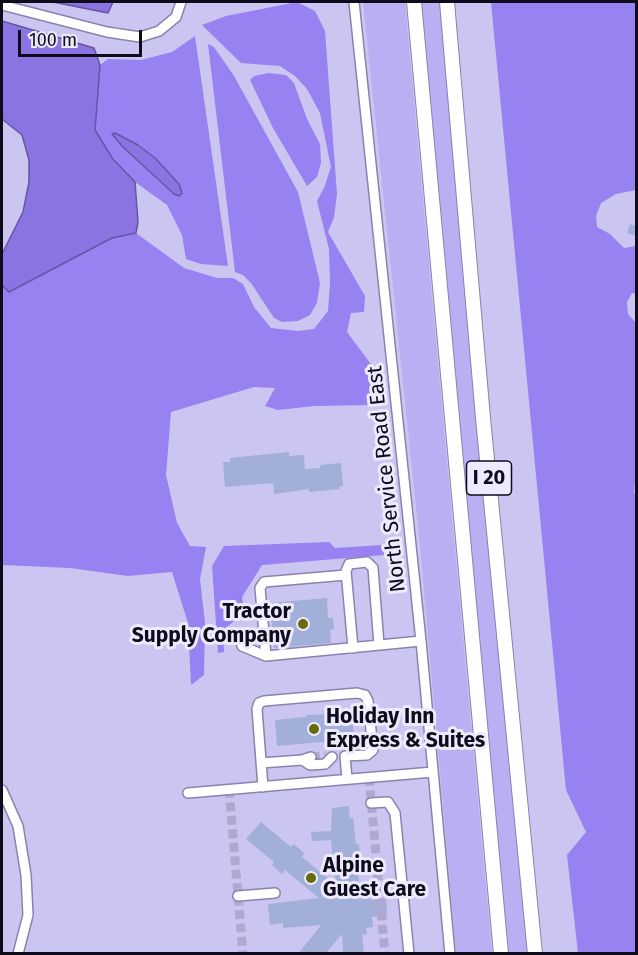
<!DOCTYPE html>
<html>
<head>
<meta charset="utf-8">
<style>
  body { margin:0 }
  #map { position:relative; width:638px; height:955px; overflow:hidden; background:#cbc5f2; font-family:"Fira Sans",sans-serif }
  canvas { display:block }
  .frame { position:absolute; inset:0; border:3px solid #0e0b1a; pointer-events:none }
  .scale { position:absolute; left:18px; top:30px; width:124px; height:27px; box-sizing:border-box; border:3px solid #0e0b1a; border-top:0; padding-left:8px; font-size:18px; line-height:21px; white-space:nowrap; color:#0e0b1a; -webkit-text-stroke:4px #eceafc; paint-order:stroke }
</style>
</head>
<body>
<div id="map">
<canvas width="638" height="955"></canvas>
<div class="frame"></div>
<div class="scale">100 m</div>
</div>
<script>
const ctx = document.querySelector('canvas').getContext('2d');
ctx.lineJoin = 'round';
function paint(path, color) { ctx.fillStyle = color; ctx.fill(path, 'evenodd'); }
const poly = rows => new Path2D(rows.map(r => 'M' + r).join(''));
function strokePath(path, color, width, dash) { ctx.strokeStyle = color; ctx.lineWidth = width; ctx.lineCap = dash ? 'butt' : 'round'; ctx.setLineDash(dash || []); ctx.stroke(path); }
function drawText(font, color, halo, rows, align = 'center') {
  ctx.font = font + ' "Fira Sans",sans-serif'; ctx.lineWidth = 6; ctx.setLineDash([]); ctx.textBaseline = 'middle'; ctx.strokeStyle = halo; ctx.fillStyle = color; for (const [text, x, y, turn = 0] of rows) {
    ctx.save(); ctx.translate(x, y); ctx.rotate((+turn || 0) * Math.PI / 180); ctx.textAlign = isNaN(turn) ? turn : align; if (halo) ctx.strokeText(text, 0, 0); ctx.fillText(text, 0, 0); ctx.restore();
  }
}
paint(poly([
  [363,2,405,2,492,953,456,953,419,535],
  [421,2,442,2,529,953,508,953]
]), '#b9aff2');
paint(poly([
  [297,2,315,11,325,31,337,194,334,217,328,232,365,296,364,312,351,313,347,332,373,367,376,391,372,405,314,406,278,410,265,406,275,388,254,387,171,412,166,475,177,523,190,546,206,547,200,579,205,623,204,675,191,685,188,623,172,572,128,576,70,568,2,565,2,285,10,292,112,238,136,233,184,268,217,278,233,278,243,284,254,307,271,328,298,331,314,329,328,311,330,283,329,249,317,201,324,188,331,167,320,113,307,89,295,76,280,66,241,63,202,25,226,16],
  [491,2,636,2,636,190,616,194,601,203,596,216,597,227,610,234,624,248,636,246,636,294,632,293,627,302,628,314,636,323,636,471,634,493,636,494,636,953,578,953,567,855,586,832,566,790],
  [195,36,228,266,201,264,186,259,182,235,167,205,135,182,114,159,95,130,100,65,108,59,141,60,172,52],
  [139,145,155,158,179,184,173,194,123,147],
  [208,44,214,47,234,76,298,192,320,283,317,303,310,315,298,321,282,322,274,318,251,283,243,275,235,272],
  [269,73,286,75,294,83,307,119,320,144,321,163,317,177,307,186,273,128,250,80,254,76],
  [329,542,335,548,383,545,384,555,262,565,242,597,243,603,237,609,238,618,223,630,224,652,218,653,212,566,224,546]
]), '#9881f0');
const water = poly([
  [53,2,113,2,108,13,53,2],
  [2,21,94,48,100,65,95,130,113,159,135,182,138,222,136,233,112,238,9,292,2,285,2,254,23,212,29,182,29,160,22,135,2,119,2,21],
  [115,133,138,145,155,158,179,184,182,193,179,196,174,194,123,147,112,134,115,133]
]);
paint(water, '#8b74e1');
strokePath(water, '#6654a5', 1.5);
paint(poly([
  [630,224,636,226,636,236,627,233],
  [289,452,289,456,304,455,305,469,320,468,320,465,341,463,343,486,339,487,340,489,309,492,309,489,274,494,273,483,225,487,223,462,230,462,230,458],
  [327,598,328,618,333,618,334,629,330,630,331,643,274,648,270,603],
  [352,713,354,739,277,746,275,720,306,717,306,715],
  [349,806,350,818,353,818,356,844,359,844,360,857,357,858,359,883,362,883,363,888,370,888,371,900,386,899,387,915,372,917,373,927,366,928,367,934,362,935,364,954,343,954,342,934,325,954,298,954,321,925,283,928,283,923,270,925,268,904,319,898,285,870,282,874,272,865,274,862,246,839,261,822,291,847,294,844,304,853,302,857,336,885,331,840,312,841,311,832,331,831,332,808]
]), '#a1afd9');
strokePath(poly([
  [311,757,326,756],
  [369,777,385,954],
  [229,789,243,954]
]), '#afa9d2', 9, [9, 4.5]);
const minor = poly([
  [354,2,421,641,450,954],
  [2,5,107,32,140,37,159,31,176,17,181,2],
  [242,646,266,656,421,641],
  [353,648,346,571,349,564,367,562,373,568,379,645],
  [266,656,260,588,264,582,346,575],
  [302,760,310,765,325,764,332,757],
  [261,763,302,760,311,757],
  [263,787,257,709,259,703,264,701,357,693,365,695,368,701,373,750,367,755,345,756,347,779],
  [2,790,18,826,26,875,28,915,18,954],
  [188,793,433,772],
  [371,803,388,802,395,813,409,954],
  [238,896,275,893]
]);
const highway = poly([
  [414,2,501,954],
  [447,2,483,418,535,954]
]);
strokePath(minor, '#8983ad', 12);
strokePath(highway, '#8983ad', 16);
strokePath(minor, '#fff', 9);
strokePath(highway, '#fff', 14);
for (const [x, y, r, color] of [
  [303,624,6,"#686a08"],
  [314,729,6,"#686a08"],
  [311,878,6,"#686a08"]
]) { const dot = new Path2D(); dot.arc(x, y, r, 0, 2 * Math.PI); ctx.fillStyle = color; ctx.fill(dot); strokePath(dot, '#eceafc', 2); }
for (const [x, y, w] of [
  [489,478,45]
]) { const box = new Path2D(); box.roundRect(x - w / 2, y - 17, w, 34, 4.5); ctx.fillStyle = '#eceafc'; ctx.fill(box); strokePath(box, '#0e0b1a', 1.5); }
drawText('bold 20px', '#0e0b1a', null, [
  ["I 20",489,478]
]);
drawText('21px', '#0e0b1a', '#eceafc', [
  ["North Service Road East",387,479,-96]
]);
drawText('bold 21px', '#0e0b1a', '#eceafc', [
  ["Tractor",291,612,"right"],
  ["Supply Company",291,636,"right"],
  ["Holiday Inn",326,717],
  ["Express & Suites",326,741],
  ["Alpine",323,866],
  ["Guest Care",323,890]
], 'left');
</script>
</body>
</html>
